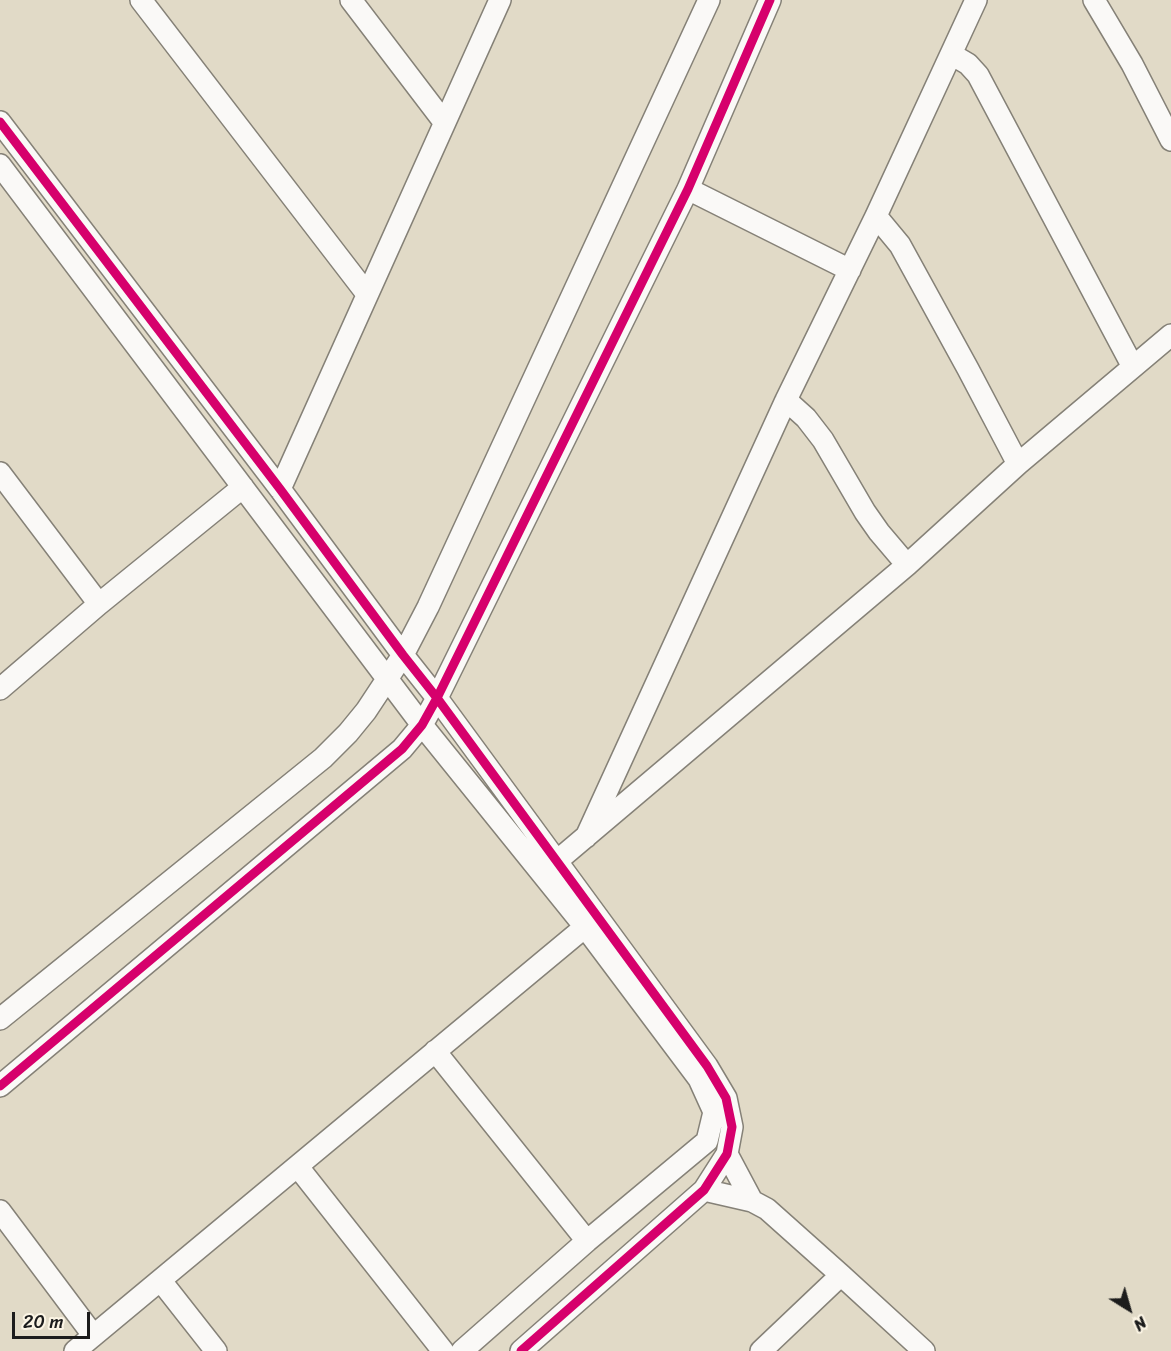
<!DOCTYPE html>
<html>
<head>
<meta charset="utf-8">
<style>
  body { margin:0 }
  #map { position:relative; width:1171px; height:1351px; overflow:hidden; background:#e1dac7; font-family:Sriracha,sans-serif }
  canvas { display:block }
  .north { position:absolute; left:1099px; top:1279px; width:60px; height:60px; -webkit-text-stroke:4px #fcf5e5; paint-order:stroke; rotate:143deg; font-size:16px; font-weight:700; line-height:24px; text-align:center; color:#1c1c1c }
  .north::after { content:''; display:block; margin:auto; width:21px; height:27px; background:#1c1c1c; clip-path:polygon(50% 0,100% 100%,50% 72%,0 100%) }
  .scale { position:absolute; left:12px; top:1312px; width:78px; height:27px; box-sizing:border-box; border:3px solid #1c1c1c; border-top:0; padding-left:8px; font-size:18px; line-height:21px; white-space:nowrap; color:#1c1c1c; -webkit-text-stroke:4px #fcf5e5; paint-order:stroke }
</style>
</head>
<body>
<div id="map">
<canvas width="1171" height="1351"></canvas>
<div class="north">N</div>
<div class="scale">20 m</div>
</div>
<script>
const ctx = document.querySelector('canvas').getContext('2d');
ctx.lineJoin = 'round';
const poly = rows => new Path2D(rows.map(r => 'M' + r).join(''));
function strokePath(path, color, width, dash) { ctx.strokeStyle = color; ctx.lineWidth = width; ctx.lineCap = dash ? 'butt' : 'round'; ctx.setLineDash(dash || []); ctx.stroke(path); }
const minor = poly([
  [141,0,367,294],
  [351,0,444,122],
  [1094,0,1132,64,1171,140],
  [951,54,968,64,978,75,1133,367],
  [0,122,280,489,403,655,437,698,707,1066,726,1098,732,1127,727,1154,704,1190,521,1351],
  [0,165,422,725,585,927,699,1079,714,1112,707,1141,587,1241,462,1351],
  [688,189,850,270],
  [876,216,900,245,968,369,1018,464],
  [786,400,806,418,823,440,865,512,879,532,907,565],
  [0,473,99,604],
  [280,489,500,0],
  [0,689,99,604,243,487],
  [586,837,786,400,876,216,976,0],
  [557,861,907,565,1018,464,1171,335],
  [0,1019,323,758,348,733,366,711,403,655,428,607,709,0],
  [435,1051,587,1241],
  [0,1086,402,749,422,725,437,698,688,189,770,0],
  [727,1154,752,1201],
  [298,1167,443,1351],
  [704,1190,752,1201,767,1209,841,1275,924,1351],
  [0,1211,93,1335],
  [161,1281,216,1351],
  [75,1351,585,927],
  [761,1351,841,1275]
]);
strokePath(minor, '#858177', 24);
strokePath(minor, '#faf9f7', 21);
strokePath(poly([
  [0,122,280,489,403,655,437,698,707,1066,726,1098,732,1127,727,1154,704,1190,521,1351],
  [0,1086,402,749,422,725,437,698,688,189,770,0]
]), '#d6006c', 9);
</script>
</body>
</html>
